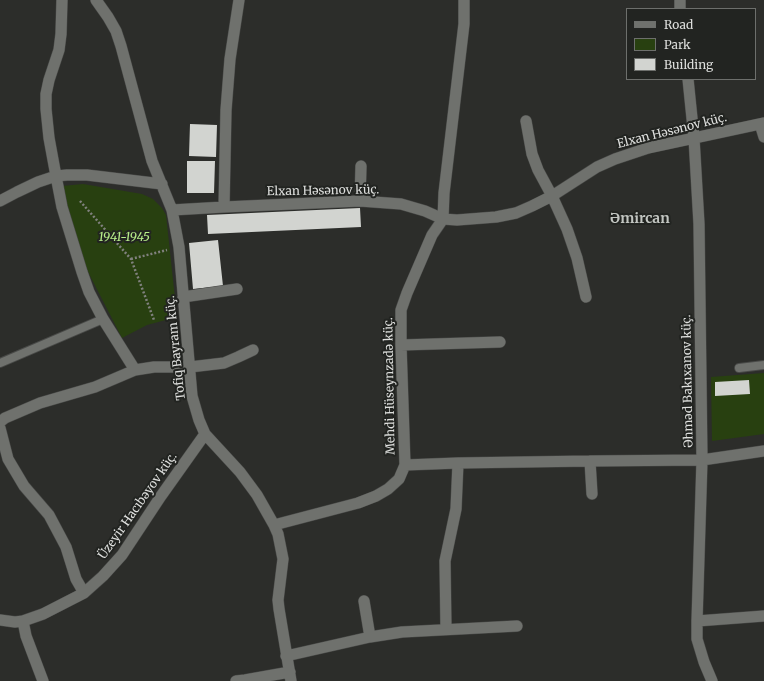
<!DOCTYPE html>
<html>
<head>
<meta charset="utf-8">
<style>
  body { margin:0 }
  #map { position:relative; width:764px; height:681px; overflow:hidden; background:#2c2d2a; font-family:Merriweather,serif }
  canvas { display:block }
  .legend { position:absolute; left:626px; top:8px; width:130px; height:72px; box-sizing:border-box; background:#222421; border:1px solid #6d6f6c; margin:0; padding:5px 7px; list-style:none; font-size:12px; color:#dedfdd }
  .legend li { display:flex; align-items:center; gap:8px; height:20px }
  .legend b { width:20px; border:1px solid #6d6f6c }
</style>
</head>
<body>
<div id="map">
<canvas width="764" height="681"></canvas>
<ul class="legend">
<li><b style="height:5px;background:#6f716d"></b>Road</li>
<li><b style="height:11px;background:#284010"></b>Park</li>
<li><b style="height:11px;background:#d2d4d0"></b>Building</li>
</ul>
</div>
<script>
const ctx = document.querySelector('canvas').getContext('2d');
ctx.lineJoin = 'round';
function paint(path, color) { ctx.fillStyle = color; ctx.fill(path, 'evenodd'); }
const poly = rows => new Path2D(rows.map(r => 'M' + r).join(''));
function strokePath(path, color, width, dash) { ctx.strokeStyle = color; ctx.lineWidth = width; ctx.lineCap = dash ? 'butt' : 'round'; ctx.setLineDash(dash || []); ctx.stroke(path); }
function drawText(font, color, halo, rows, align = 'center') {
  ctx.font = font + ' Merriweather,serif'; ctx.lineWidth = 4; ctx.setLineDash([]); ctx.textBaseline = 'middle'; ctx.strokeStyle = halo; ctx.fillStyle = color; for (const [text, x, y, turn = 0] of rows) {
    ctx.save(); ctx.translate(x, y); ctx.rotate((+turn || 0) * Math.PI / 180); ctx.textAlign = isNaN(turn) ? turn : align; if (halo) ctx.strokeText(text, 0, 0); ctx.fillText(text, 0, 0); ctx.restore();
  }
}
paint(poly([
  [83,184,142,194,153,199,162,208,166,215,177,317,147,325,122,338,84,264,62,186],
  [764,373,764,434,712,441,711,377]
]), '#284010');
paint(poly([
  [190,124,217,125,216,157,189,156],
  [187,161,215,161,214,193,187,193],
  [360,208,361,227,208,234,207,215],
  [218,240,223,286,193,289,189,243],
  [749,380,750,394,715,396,715,382]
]), '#d2d4d0');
const service = poly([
  [0,363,103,319],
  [739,368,764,365]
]);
const minor = poly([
  [62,0,61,34,59,50,49,80,46,94,46,109,49,138,56,176,62,207,82,272,89,292,103,319,135,370],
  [96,0,108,17,116,31,121,46,152,161,172,210,179,247,192,396,199,420,205,434,240,472,257,495,274,525,278,534,283,559,278,600,279,609,291,681],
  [680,0,680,9],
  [688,79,694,138,699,224,702,460,697,621,697,639,704,662,712,681],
  [526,121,532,154,538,170,552,196,567,229,577,258,586,297],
  [760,124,764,137],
  [0,201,17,192,38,182,56,176,67,175,87,175,162,184],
  [360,201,361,166],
  [224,207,226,110,230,59,239,0],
  [172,210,224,207,360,201,401,204,425,211,443,219,457,220,496,217,516,213,532,206,552,196,597,167,615,159,648,148,764,123],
  [183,297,237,289],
  [401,345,500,342],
  [0,422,5,418,40,403,95,387,135,370,154,367,190,367,224,363,238,357,253,350],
  [0,428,8,459,24,486,49,515,66,547,76,579,84,593],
  [590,461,592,494],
  [405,465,458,463,590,461,702,460,764,451],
  [274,525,358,503,376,496,388,489,399,479,405,465,401,345,401,310,407,293,432,235,443,219,444,193,464,24,464,0],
  [364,601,370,637],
  [0,620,15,622,23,621,43,614,84,593,103,576,122,555,161,496,205,434],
  [23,621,26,636,43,681],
  [697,621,764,616],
  [446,629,445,561,456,509,458,463],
  [286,656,370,637,402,632,517,626],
  [236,681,245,680,290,672]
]);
strokePath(service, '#494a48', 10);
strokePath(minor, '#494a48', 12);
strokePath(poly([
  [80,201,131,259,154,320],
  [131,259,167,250]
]), '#80817e', 2.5, [2, 2]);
strokePath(service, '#6f716d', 8);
strokePath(minor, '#6f716d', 11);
drawText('12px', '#dedfdd', '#222421', [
  ["Elxan Həsənov küç.",672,131,-14],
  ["Elxan Həsənov küç.",323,191,-1],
  ["Tofiq Bayram küç.",176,348,-96],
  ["Əhməd Bakıxanov küç.",688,381,-91],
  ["Mehdi Hüseynzadə küç.",390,386,-91],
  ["Üzeyir Hacıbəyov küç.",138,506,-55]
]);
drawText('italic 12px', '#b7ed89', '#222421', [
  ["1941-1945",124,238]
]);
drawText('bold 14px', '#c2c5c1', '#222421', [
  ["Əmircan",640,219]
]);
</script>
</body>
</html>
